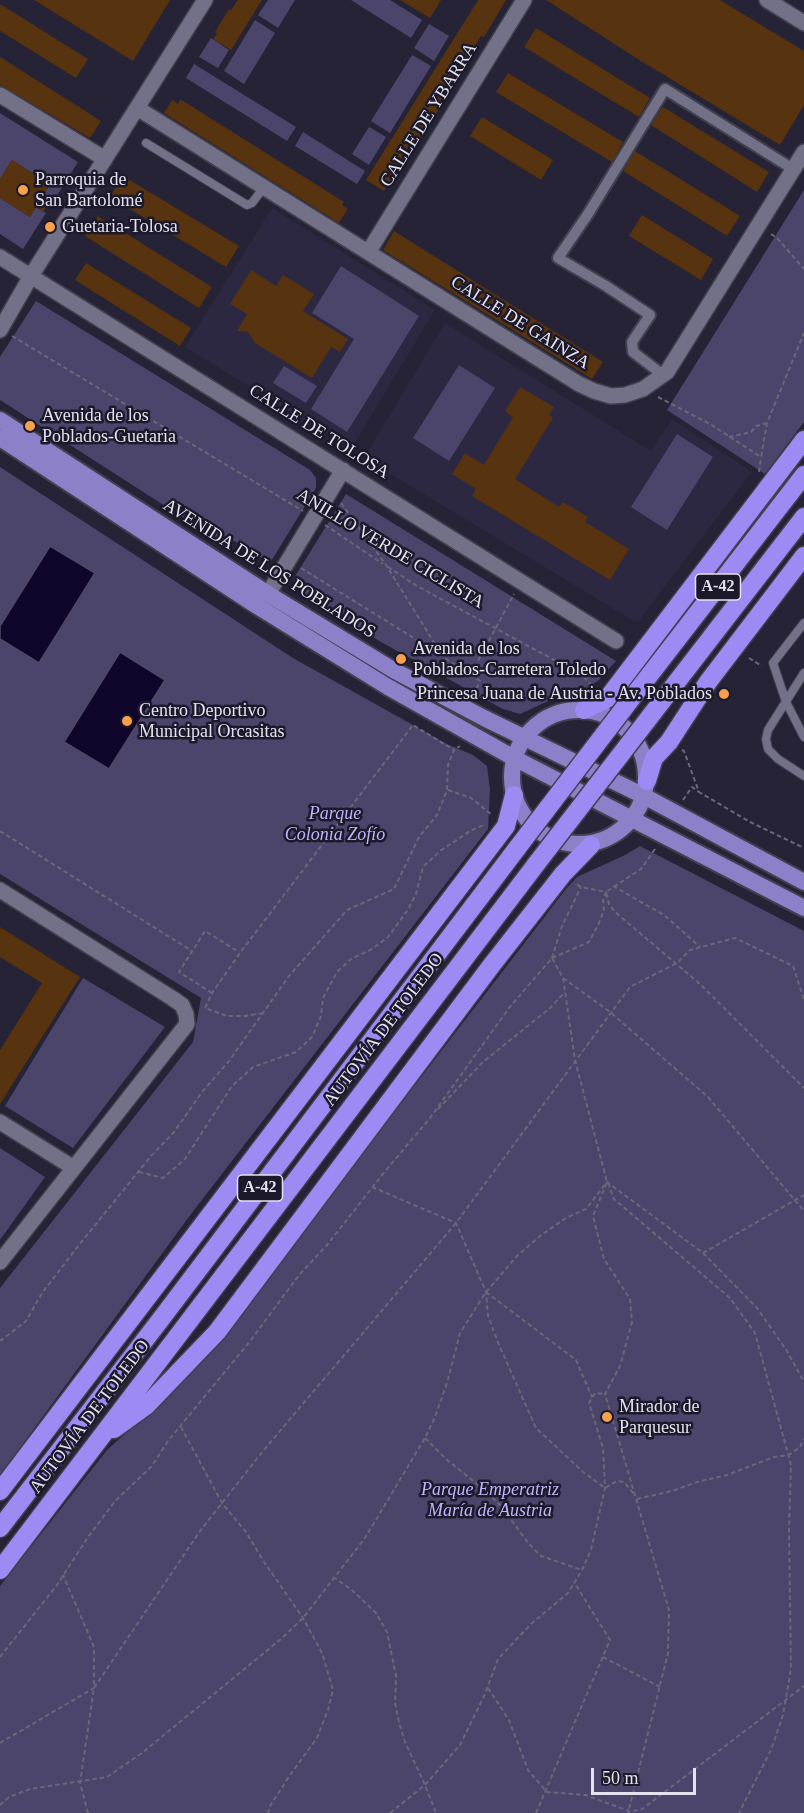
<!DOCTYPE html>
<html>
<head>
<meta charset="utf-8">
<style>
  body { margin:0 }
  #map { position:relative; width:804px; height:1813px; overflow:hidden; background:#252335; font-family:Georgia,serif }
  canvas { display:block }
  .scale { position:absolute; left:591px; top:1768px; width:105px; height:27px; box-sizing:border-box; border:3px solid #e3e2ee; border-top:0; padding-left:8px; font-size:18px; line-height:21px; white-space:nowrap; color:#e3e2ee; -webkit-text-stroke:4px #1c192b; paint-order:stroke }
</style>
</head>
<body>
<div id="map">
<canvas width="804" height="1813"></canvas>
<div class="scale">50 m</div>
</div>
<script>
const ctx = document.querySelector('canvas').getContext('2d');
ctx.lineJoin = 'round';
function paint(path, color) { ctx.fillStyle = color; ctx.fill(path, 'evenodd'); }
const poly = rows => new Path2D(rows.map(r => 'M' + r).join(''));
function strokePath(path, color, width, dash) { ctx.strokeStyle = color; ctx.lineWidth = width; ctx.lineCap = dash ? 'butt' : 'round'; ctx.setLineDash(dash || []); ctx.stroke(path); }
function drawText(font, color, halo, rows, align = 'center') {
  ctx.font = font + ' Georgia,serif'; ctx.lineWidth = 5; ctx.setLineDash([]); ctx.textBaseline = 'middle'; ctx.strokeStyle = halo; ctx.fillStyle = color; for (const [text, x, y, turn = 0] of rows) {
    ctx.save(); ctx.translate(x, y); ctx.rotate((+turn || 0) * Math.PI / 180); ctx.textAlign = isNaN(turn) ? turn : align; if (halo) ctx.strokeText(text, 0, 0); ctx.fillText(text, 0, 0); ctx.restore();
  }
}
paint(poly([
  [272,208,435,310,351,449,185,347],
  [445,323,651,451,672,419,752,472,637,623,364,458]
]), '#2c2841');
paint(poly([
  [268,0,295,0,278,28,258,15],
  [351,0,390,0,422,20,411,38],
  [255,20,275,33,244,84,224,71],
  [429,24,449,36,434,61,414,48],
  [211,38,229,50,218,68,199,57],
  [412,55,431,66,390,133,371,121],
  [194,64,296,127,287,141,186,78],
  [0,113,78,162,53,202,43,196,50,184,12,160,0,179],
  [369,127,386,137,369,165,352,154],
  [303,132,365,171,357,184,295,146],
  [804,190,804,422,765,474,667,410],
  [0,198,30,217,36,207,46,213,23,249,0,234],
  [341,266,419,316,347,432,311,409,354,339,312,313],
  [36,301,310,470,316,478,316,488,270,563,226,536,215,538,0,400,0,357],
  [459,365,495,388,449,461,413,438],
  [284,366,317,386,306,403,273,383],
  [677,434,713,457,667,530,631,507],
  [0,467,293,658,447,744,473,755,487,766,490,789,488,829,191,1214,0,1475,0,1288,193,1042,201,998,0,874],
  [346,494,616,661,599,680,584,690,557,697,520,714,503,709,381,642,300,591,294,584,294,578],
  [640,846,804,931,804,1813,0,1813,0,1586,107,1450,165,1398,217,1342,566,889,577,877,625,855],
  [83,978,165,1027,73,1148,5,1106],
  [0,1148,45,1177,0,1240]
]), '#4b456c');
const water = poly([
  [50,546,95,573,39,663,0,639,0,626,50,546],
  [120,652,165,680,109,769,64,742,120,652]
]);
paint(water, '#10062b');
strokePath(water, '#4f4866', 1.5);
paint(poly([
  [34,0,170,0,133,61],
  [238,0,262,0,231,50,213,39,217,34,215,32,229,9,231,10],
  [400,0,441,0,430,18],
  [478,0,506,0,484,37,481,36,469,56,471,57,391,187,388,185,384,191,366,180],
  [546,0,720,0,804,51,804,105,780,145,641,61],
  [0,4,88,59,76,78,0,31],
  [536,28,650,98,639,117,524,47],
  [0,57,101,121,90,138,0,85],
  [508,73,623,142,612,162,496,92],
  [180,99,344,202,342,205,348,209,339,223,164,113,172,100,178,104],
  [663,107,769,172,757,192,651,125],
  [482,117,553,160,541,180,470,136],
  [635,151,740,216,727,236,623,171],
  [12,160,50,184,43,196,50,200,43,212,36,207,30,217,0,198,0,179],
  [123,176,239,246,226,267,110,197],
  [642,215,713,259,701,280,629,236],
  [98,216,212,287,199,308,85,236],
  [394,231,603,362,592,379,383,250],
  [86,263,191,328,180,346,75,280],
  [251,270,276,286,283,275,314,294,303,311,348,339,340,352,331,347,312,378,255,343,248,332,237,331,247,314,230,304],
  [520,387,554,407,549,415,553,418,515,479,559,507,563,502,588,517,585,522,629,549,610,580,472,496,476,489,452,474,465,453,484,465,513,417,505,411],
  [0,927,80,977,0,1104,0,1050,42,983,0,957]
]), '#57330f');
const service = poly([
  [146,143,247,205,252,203,264,187],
  [804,623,773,663,786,702,804,737],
  [804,673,768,730,766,739,768,749,778,759,804,776]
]);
const pedestrian = poly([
  [663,375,633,352,632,342,650,315,606,286,558,258,588,214,665,89,793,169]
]);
const minor = poly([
  [767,0,804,23],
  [0,95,105,159],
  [137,108,579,384,594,391,611,396,625,395,643,389,667,372,804,152],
  [369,251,524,0],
  [0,257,616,641],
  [0,330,31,276,205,0],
  [268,594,343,470],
  [0,890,172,998,182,1005,186,1014,187,1024,0,1262],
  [0,1122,74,1168]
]);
const primary = poly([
  [0,420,268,594,395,671,484,718,644,796,804,882],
  [0,438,257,606,388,687,514,758,804,908],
  '512 777a67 67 0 1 1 134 0a67 67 0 1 1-134 0Z'
]);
const motorway = poly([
  [631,699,804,475],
  [584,710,607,699,804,440],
  [652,714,804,517],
  [647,781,654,758,669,742,708,682,804,556],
  [114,1429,146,1406,217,1332,491,966,563,874,591,845],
  [0,1491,506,826,514,795],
  [0,1528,161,1319,518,847],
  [0,1570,537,863]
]);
strokePath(service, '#423f4f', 10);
strokePath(pedestrian, '#423f4f', 14);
strokePath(minor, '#423f4f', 18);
strokePath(primary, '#423f4f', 20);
strokePath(motorway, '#423f4f', 21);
strokePath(poly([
  [771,234,777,238,804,269],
  [12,336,303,511],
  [658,397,710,424,761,457,767,423,804,333],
  [729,437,751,432,756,426,767,423],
  [759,472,761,457],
  [341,503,386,565,443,657,480,681,474,693,485,700],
  [325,525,383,564],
  [388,567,417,586,582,675,594,688],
  [301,568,441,655],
  [749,658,762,666],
  [471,674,514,594],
  [682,750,684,751,699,792,750,822,804,848],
  [448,790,471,798,492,815],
  [683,800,692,787,699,792],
  [0,831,192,951],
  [655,849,641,869,606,892,609,904,615,912,700,984,804,1088],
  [613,886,664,915,700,947],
  [552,958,589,942,599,923,604,910,603,900,606,892,581,887,575,883],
  [552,958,562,926,581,887],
  [563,978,610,1012,708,1097,804,1211],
  [212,993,179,972,205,931,239,952],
  [263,1013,245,1016,227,1016,205,1008,212,993,240,953,413,725,454,750],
  [438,1109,483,1062,550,1008,565,992],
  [139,1172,163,1178,185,1159,232,1086,253,1067,296,1052,312,1037,321,1016,323,998,337,972,351,959,372,949,388,937,407,911,416,894,423,867,440,851,470,831,486,824],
  [608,1183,614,1199,730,1298,755,1333,791,1465,789,1529,791,1669,783,1715,771,1750,739,1813],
  [372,1187,456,1223,486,1292,488,1316,499,1345,536,1428,583,1472,605,1488,617,1481,624,1482,634,1494],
  [703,1253,804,1195],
  [486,1292,576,1360,592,1397],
  [0,1341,26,1321,42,1293,79,1245,151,1156,174,1132,202,1092,229,1061,289,976,347,910,394,889,419,837,437,815,447,790,448,765,454,750,460,746],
  [181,1427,222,1503,246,1532,264,1562,303,1618,322,1653,333,1690,328,1710,317,1738,290,1775,270,1806,268,1813],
  [425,1438,446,1459,487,1492,501,1506,529,1544,541,1556,582,1570],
  [637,1499,672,1491,697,1482,727,1475,774,1457,789,1455,800,1447,804,1439],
  [333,1577,352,1590,376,1613,387,1632,396,1676,395,1703,399,1722,405,1742,425,1785,436,1813],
  [0,1657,57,1585,88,1537,116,1500,152,1466,168,1441,251,1340,299,1275,327,1245,382,1175,430,1118,509,1008,552,958,563,978,575,1060,607,1182,593,1216,604,1259,630,1299,632,1322,620,1366,605,1394,669,1610,668,1653,628,1813],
  [603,1657,660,1687],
  [488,1688,509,1720,528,1770,547,1792,585,1795,629,1811,641,1810,804,1686],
  [0,1743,94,1688,94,1647,63,1575],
  [0,1805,9,1797,30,1789,107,1777,142,1753,281,1639,303,1618,365,1538,425,1438,435,1417,447,1383,460,1333,486,1292,517,1256,540,1236,566,1218,586,1209,607,1182,703,1253,757,1308,787,1351,804,1382],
  [88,1813,80,1783,94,1688,200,1531,263,1451,456,1223,630,987,677,963,690,950,735,938,793,966,804,1000],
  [390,1813,425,1785,460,1745,485,1694,498,1659,531,1624,568,1593,582,1570,591,1550,605,1488,603,1448,589,1403,595,1393,605,1394],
  [536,1813,610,1640,574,1582]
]), '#6a6878', 2, [4.5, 3]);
strokePath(service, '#737187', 8);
strokePath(pedestrian, '#737187', 10);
strokePath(minor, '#737187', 15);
strokePath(primary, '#8c80c8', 16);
strokePath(motorway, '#9d8af3', 18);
const motorwayBridge = poly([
  [518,847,631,699],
  [537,863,652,714]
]);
strokePath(motorwayBridge, '#423f4f', 21, []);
strokePath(motorwayBridge, '#9d8af3', 18);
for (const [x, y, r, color] of [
  [23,190,6,"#f9a04d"],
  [50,227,6,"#f9a04d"],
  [30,426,6,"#f9a04d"],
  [401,659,6,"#f9a04d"],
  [724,694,6,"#f9a04d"],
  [127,721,6,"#f9a04d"],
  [607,1417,6,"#f9a04d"]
]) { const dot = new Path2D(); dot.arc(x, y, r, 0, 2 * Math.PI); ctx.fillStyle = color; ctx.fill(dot); strokePath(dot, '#1c192b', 2); }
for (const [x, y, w] of [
  [718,587,45],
  [260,1188,45]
]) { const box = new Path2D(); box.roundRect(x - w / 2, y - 13, w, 26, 4.5); ctx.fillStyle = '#1c192b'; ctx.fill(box); strokePath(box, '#e3e2ee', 1.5); }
drawText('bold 16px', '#e3e2ee', null, [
  ["A-42",718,587],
  ["A-42",260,1188]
]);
drawText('18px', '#e3e2ee', '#1c192b', [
  ["CALLE DE YBARRA",429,115,-58],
  ["CALLE DE GAINZA",520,323,32],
  ["CALLE DE TOLOSA",319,432,32],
  ["ANILLO VERDE CICLISTA",390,549,31],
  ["AVENIDA DE LOS POBLADOS",269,569,32],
  ["AUTOVÍA DE TOLEDO",384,1030,-53],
  ["AUTOVÍA DE TOLEDO",90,1417,-53]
]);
drawText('18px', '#e3e2ee', '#1c192b', [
  ["Parroquia de",35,180],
  ["San Bartolomé",35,201],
  ["Guetaria-Tolosa",62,227],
  ["Avenida de los",42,416],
  ["Poblados-Guetaria",42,437],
  ["Avenida de los",413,649],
  ["Poblados-Carretera Toledo",413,670],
  ["Princesa Juana de Austria - Av. Poblados",712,694,"right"],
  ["Centro Deportivo",139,711],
  ["Municipal Orcasitas",139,732],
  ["Mirador de",619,1407],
  ["Parquesur",619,1428]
], 'left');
drawText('italic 18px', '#bfb5fd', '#1c192b', [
  ["Parque",335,814],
  ["Colonia Zofío",335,835],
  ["Parque Emperatriz",490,1490],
  ["María de Austria",490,1511]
]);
</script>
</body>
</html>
